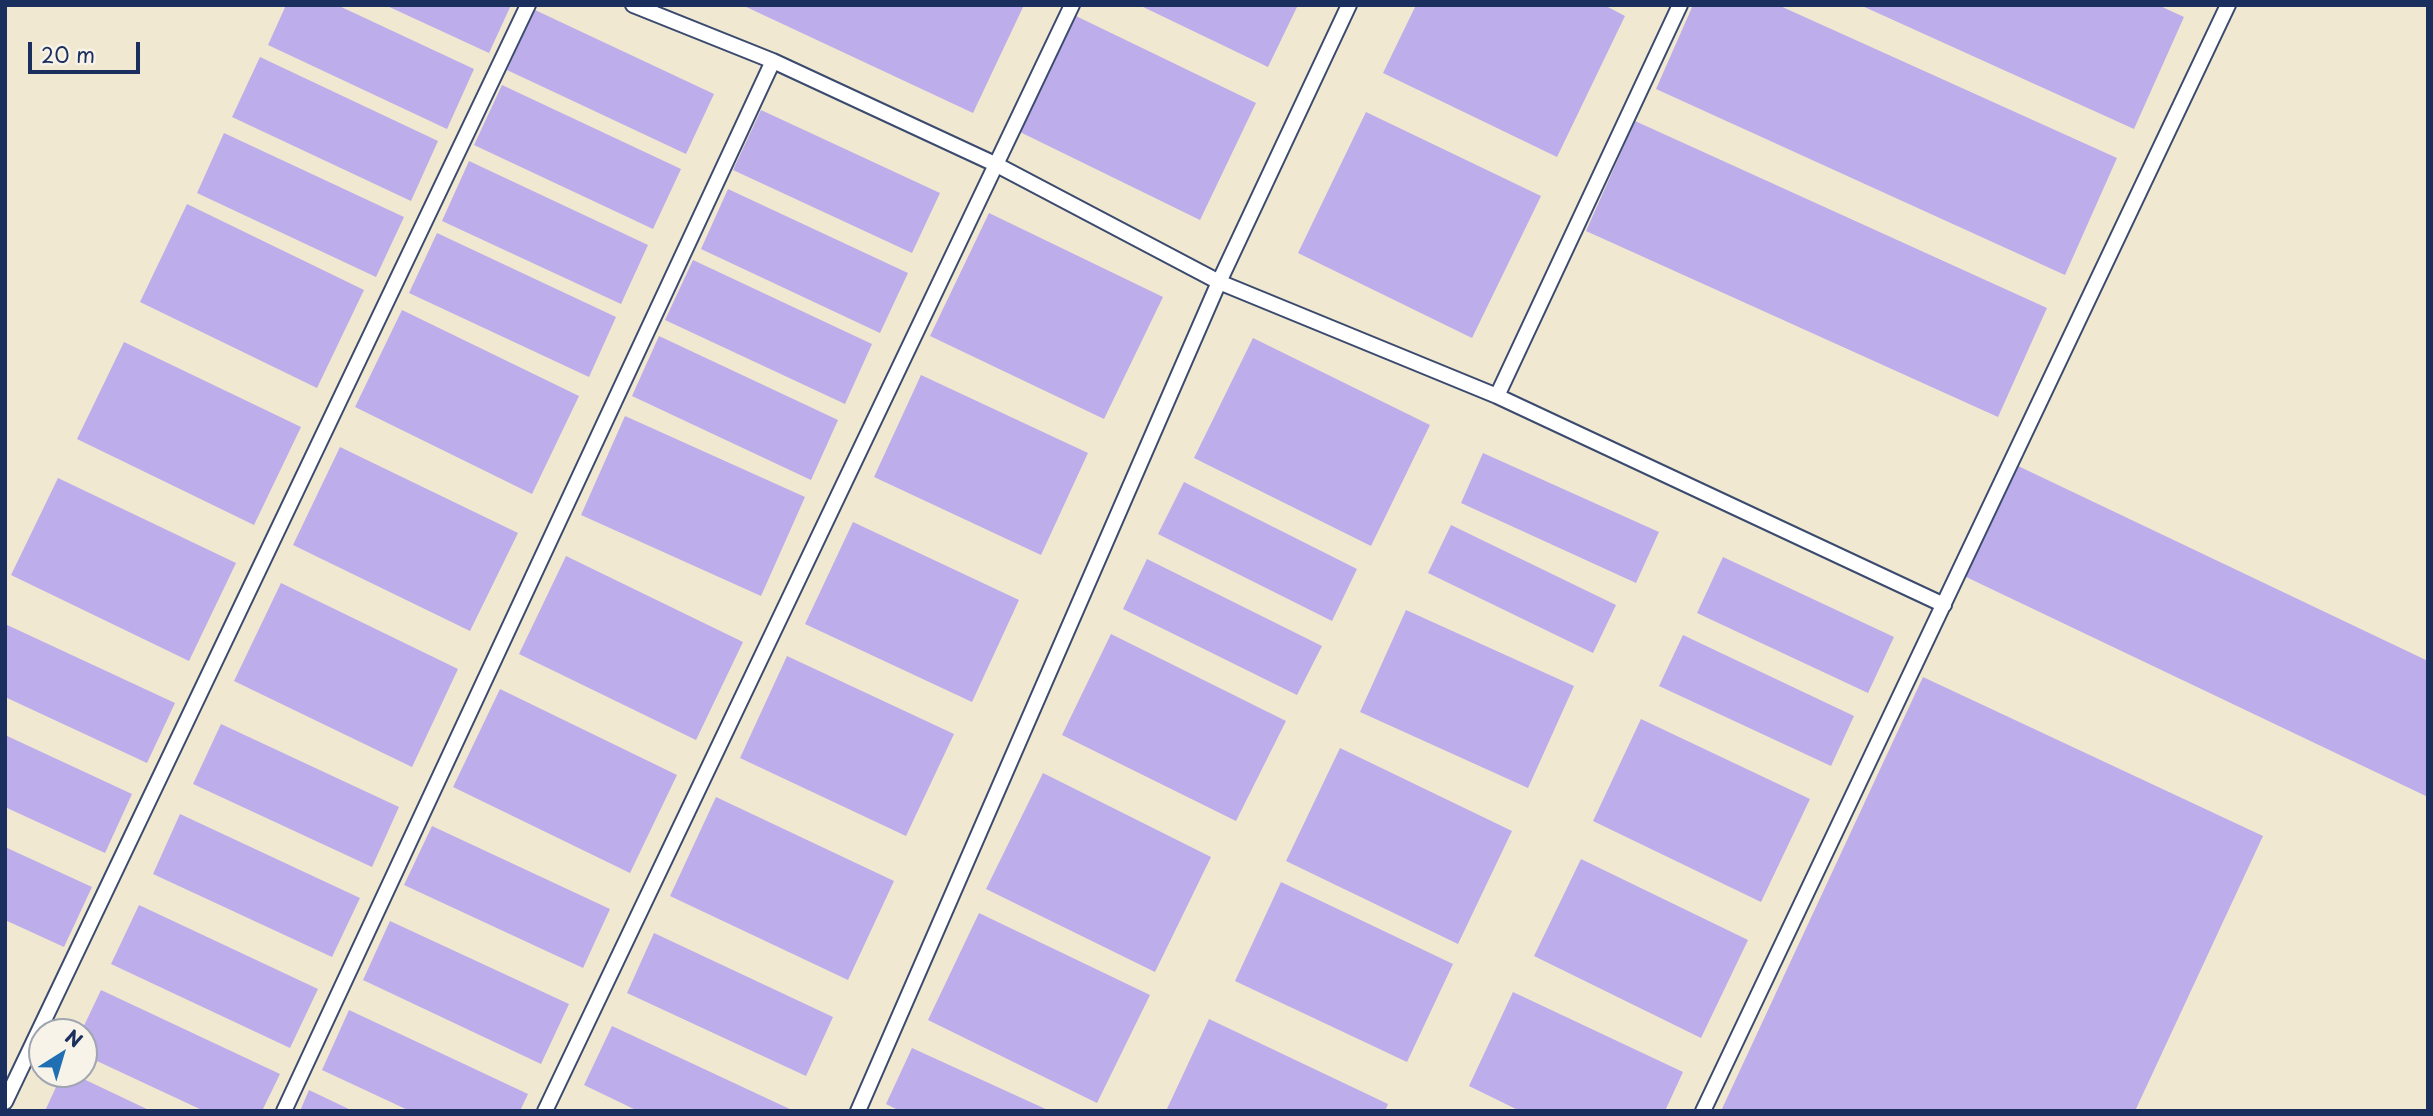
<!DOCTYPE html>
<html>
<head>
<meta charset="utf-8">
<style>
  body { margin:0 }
  #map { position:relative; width:2433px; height:1116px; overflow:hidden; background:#f1e8d1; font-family:"Playpen Sans",sans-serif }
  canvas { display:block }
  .frame { position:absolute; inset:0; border:7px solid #1b2f5e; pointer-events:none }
  .north { position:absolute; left:28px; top:1018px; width:70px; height:70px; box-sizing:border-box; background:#f7f3e8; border:2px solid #9fa5b1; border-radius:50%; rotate:37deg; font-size:19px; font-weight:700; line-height:28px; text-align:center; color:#1b2f5e }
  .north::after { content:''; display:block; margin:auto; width:24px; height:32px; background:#1f6fb2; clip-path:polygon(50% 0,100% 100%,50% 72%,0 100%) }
  .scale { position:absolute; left:28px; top:42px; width:112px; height:32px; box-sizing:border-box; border:4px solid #1b2f5e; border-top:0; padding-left:9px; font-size:21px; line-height:24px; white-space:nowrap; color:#1b2f5e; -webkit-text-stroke:5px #f7f3e8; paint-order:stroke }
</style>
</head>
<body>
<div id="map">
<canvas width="2433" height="1116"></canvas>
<div class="frame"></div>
<div class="north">N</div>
<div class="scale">20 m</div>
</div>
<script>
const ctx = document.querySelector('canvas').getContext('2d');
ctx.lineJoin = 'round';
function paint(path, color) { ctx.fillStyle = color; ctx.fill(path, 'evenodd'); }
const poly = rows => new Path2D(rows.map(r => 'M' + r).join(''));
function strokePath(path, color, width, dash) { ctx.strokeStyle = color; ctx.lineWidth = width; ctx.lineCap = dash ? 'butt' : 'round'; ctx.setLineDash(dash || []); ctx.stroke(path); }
paint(poly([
  [286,5,337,5,474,69,447,129,268,45],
  [385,5,511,5,489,53],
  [742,5,1024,5,973,113],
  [1139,5,1298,5,1268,67],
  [1416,5,1604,5,1625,16,1557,157,1383,73],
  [1693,5,1778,5,2117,158,2065,275,1656,89],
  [1860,5,2158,5,2184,17,2134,129],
  [535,10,714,94,686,154,507,70],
  [1076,16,1256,103,1200,220,1020,132],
  [260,57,438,141,411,201,232,117],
  [502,85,681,169,653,229,474,145],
  [761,110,940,193,912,253,733,170],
  [1366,112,1541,196,1472,338,1298,253],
  [1635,121,2047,308,1998,417,1586,231],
  [224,133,404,217,376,277,197,193],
  [469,161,648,245,621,304,442,221],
  [728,189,908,273,880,333,701,249],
  [187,204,364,290,317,388,140,302],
  [989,213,1163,297,1104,419,930,336],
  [437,233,616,317,589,377,409,293],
  [693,260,872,344,845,404,665,320],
  [402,310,579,396,532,494,355,407],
  [659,336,838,420,811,480,632,396],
  [1253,338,1430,425,1371,546,1194,458],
  [124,342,301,427,254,525,77,439],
  [921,375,1088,453,1041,555,874,477],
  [625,416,805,497,761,596,581,515],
  [340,447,518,533,470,631,293,545],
  [1483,453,1659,532,1636,583,1461,503],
  [2016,465,2428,661,2428,797,1964,576],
  [58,478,236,563,189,661,11,575],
  [1184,482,1357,569,1332,621,1158,534],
  [853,522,1019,600,972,702,805,624],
  [1451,525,1616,605,1593,653,1428,573],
  [566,556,743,642,696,740,519,654],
  [1723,557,1894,637,1868,693,1697,613],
  [1147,559,1322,646,1297,695,1123,609],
  [281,583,458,669,412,767,234,681],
  [1406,610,1574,686,1528,788,1360,712],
  [5,624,175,703,147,763,5,697],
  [1111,634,1286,721,1236,821,1062,735],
  [1683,635,1854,716,1831,766,1659,686],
  [787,656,954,734,906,836,740,758],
  [1923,677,2263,836,2135,1111,1721,1111],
  [500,689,677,775,630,873,453,787],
  [1641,719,1810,799,1761,902,1593,821],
  [221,724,399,807,372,867,193,784],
  [5,735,132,794,105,853,5,807],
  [1340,748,1512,831,1458,944,1286,861],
  [1043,773,1211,857,1155,972,986,889],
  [716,797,894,881,848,980,670,896],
  [180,814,360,898,332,957,153,874],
  [432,826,610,909,583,968,404,885],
  [5,847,92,887,64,947,5,920],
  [1581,859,1748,940,1701,1038,1534,956],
  [1281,882,1453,964,1407,1062,1235,981],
  [139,905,318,989,290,1048,111,964],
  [979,913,1150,995,1097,1103,928,1020],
  [390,921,569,1004,541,1064,363,980],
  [654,933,833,1017,806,1076,627,993],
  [101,990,280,1074,262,1111,204,1111,84,1055,84,1032,81,1032],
  [1513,992,1683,1072,1665,1111,1520,1111,1469,1086],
  [349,1010,528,1094,520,1111,410,1111,322,1070],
  [1209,1019,1388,1104,1385,1111,1166,1111],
  [612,1026,794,1111,638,1111,584,1085],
  [912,1048,1050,1111,900,1111,886,1104],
  [62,1074,73,1074,151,1111,45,1111],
  [309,1090,353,1111,300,1111]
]), '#bdadea');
const lane = poly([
  [633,5,773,61,997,165,1219,282,1497,396,1944,605],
  [1497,396,1680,5],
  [5,1102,528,5],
  [284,1111,773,61],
  [545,1111,1072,5],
  [858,1111,1219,282,1349,5],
  [1703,1111,2228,5]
]);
strokePath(lane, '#3b4b6f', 18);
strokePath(lane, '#fff', 14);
</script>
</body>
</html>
